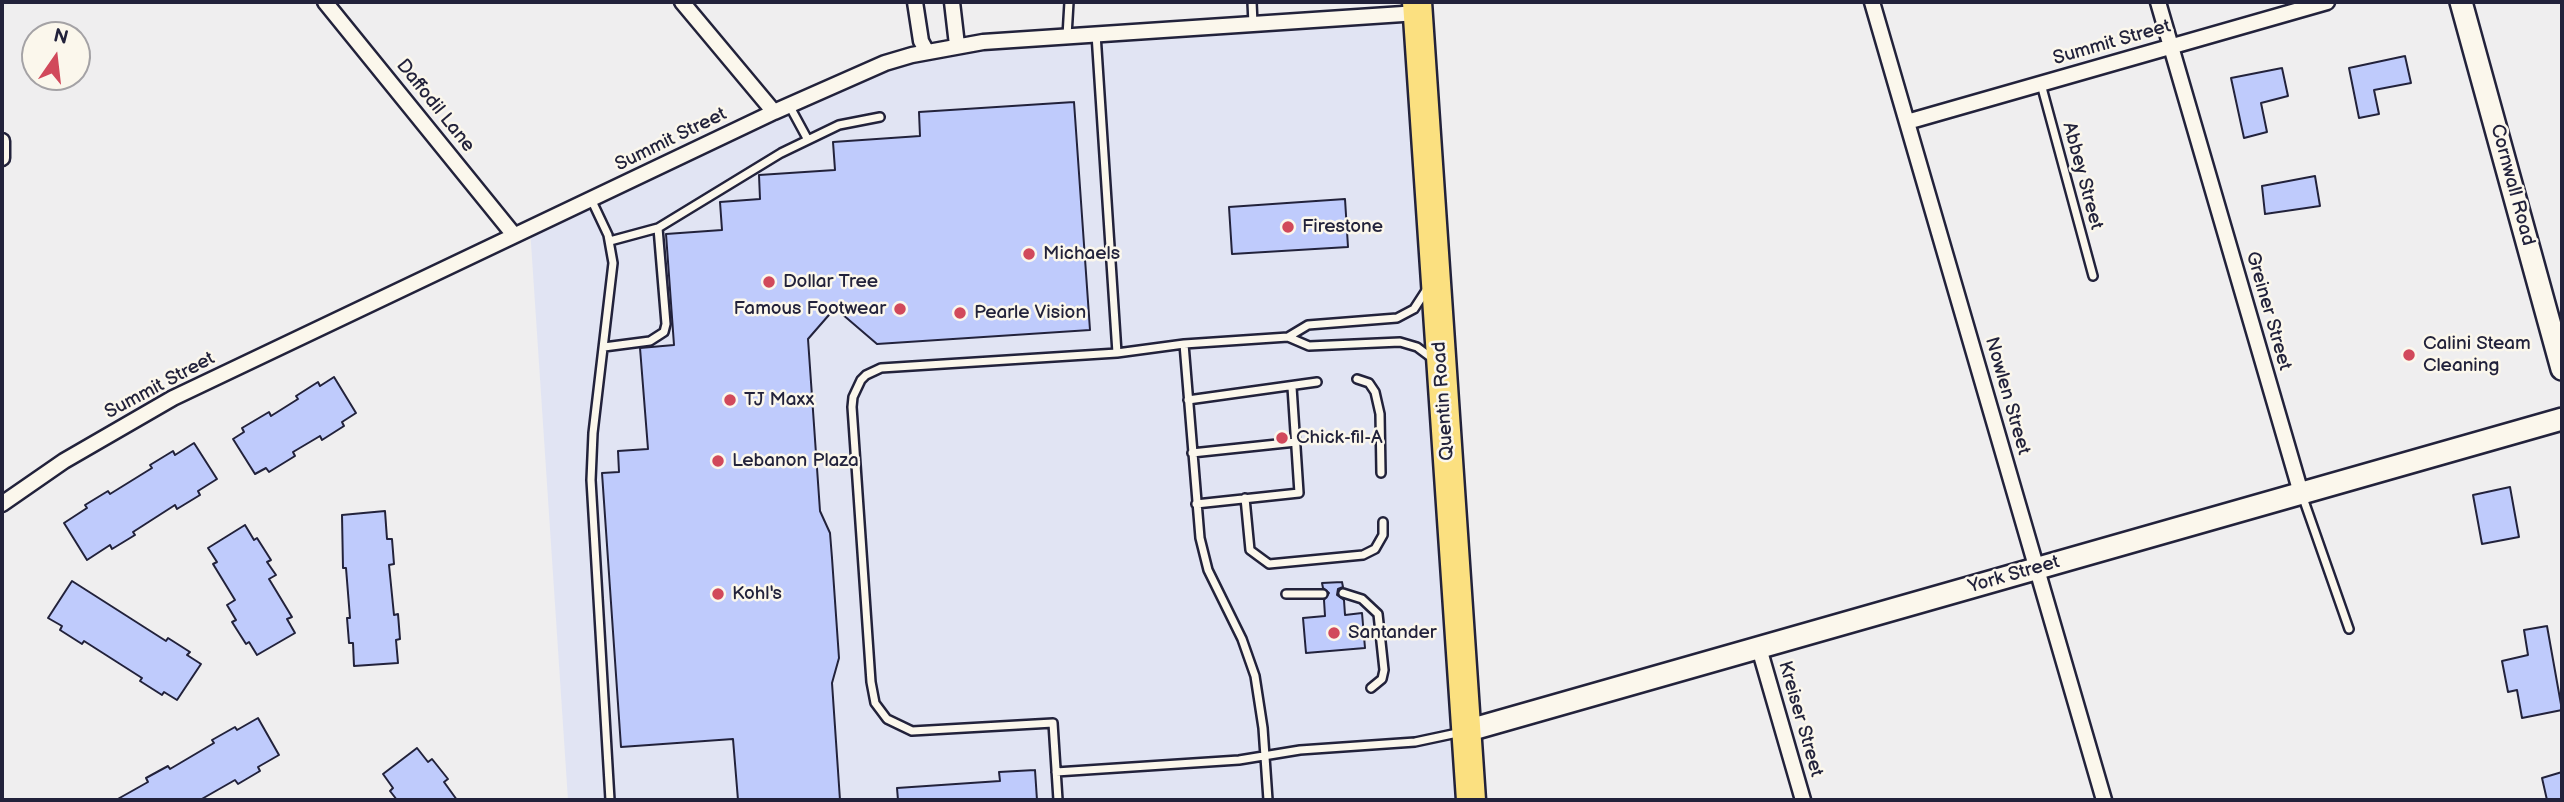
<!DOCTYPE html>
<html>
<head>
<meta charset="utf-8">
<style>
  body { margin:0 }
  #map { position:relative; width:2564px; height:802px; overflow:hidden; background:#efeeef; font-family:"Balsamiq Sans",sans-serif }
  canvas { display:block }
  .frame { position:absolute; inset:0; border:4px solid #22223b; pointer-events:none }
  .north { position:absolute; left:21px; top:21px; width:70px; height:70px; box-sizing:border-box; background:#fbf7ec; border:2px solid #a4a2a5; border-radius:50%; rotate:14deg; font-size:19px; font-weight:700; line-height:28px; text-align:center; color:#22223b }
  .north::after { content:''; display:block; margin:auto; width:24px; height:32px; background:#d1495b; clip-path:polygon(50% 0,100% 100%,50% 72%,0 100%) }
</style>
</head>
<body>
<div id="map">
<canvas width="2564" height="802"></canvas>
<div class="frame"></div>
<div class="north">N</div>
</div>
<script>
const ctx = document.querySelector('canvas').getContext('2d');
ctx.lineJoin = 'round';
function paint(path, color) { ctx.fillStyle = color; ctx.fill(path, 'evenodd'); }
const poly = rows => new Path2D(rows.map(r => 'M' + r).join(''));
function strokePath(path, color, width, dash) { ctx.strokeStyle = color; ctx.lineWidth = width; ctx.lineCap = dash ? 'butt' : 'round'; ctx.setLineDash(dash || []); ctx.stroke(path); }
function drawText(font, color, halo, rows, align = 'center') {
  ctx.font = font + ' "Balsamiq Sans",sans-serif'; ctx.lineWidth = 5; ctx.setLineDash([]); ctx.textBaseline = 'middle'; ctx.strokeStyle = halo; ctx.fillStyle = color; for (const [text, x, y, turn = 0] of rows) {
    ctx.save(); ctx.translate(x, y); ctx.rotate((+turn || 0) * Math.PI / 180); ctx.textAlign = isNaN(turn) ? turn : align; if (halo) ctx.strokeText(text, 0, 0); ctx.fillText(text, 0, 0); ctx.restore();
  }
}
paint(poly([
  [1418,13,1471,800,568,800,530,228,912,55]
]), '#e1e4f3');
const building = poly([
  [2405,56,2411,83,2374,90,2379,114,2359,118,2349,68,2405,56],
  [2282,68,2288,96,2261,103,2267,132,2244,138,2231,78,2282,68],
  [1074,102,1090,330,877,344,835,308,808,339,820,511,830,533,832,558,839,658,832,683,840,800,738,800,733,739,621,747,602,473,619,472,618,451,648,449,640,348,674,345,666,234,722,230,720,202,760,199,759,175,835,170,833,142,920,136,919,112,1074,102],
  [2315,176,2320,206,2265,214,2262,186,2315,176],
  [1345,199,1348,247,1232,254,1229,207,1345,199],
  [334,377,356,413,342,422,344,426,322,440,320,436,293,452,295,456,269,472,266,468,255,474,233,439,244,432,242,428,269,412,271,416,298,399,296,396,318,382,320,386,334,377],
  [194,443,217,479,198,491,200,495,177,509,175,505,133,532,135,535,112,549,110,545,87,560,64,523,87,508,85,505,108,491,110,494,152,468,150,465,173,451,175,455,194,443],
  [2510,487,2519,537,2482,544,2473,495,2510,487],
  [385,511,387,539,392,539,394,564,389,565,394,615,398,614,400,639,396,640,398,663,354,666,353,643,349,643,347,618,350,618,346,568,343,568,342,515,385,511],
  [245,525,254,540,257,538,271,560,267,562,276,575,269,579,292,617,287,619,295,633,257,655,249,642,246,644,232,622,236,620,227,605,235,600,213,564,217,562,208,548,245,525],
  [72,581,166,641,168,638,190,652,187,655,201,664,177,700,164,692,162,695,140,681,142,678,84,641,82,644,60,630,62,626,48,618,72,581],
  [1342,582,1343,587,1338,589,1337,595,1344,600,1345,615,1362,613,1365,648,1306,653,1303,618,1325,616,1324,600,1329,593,1323,588,1322,583,1342,582],
  [2547,626,2562,710,2522,718,2517,690,2508,692,2502,661,2528,655,2524,630,2547,626],
  [258,718,279,755,258,767,260,771,238,784,235,780,200,800,116,800,148,782,146,778,168,766,170,769,214,743,212,740,235,727,237,730,258,718],
  [417,748,428,762,432,759,448,779,444,782,457,800,397,800,390,791,393,788,383,774,417,748],
  [1035,770,1037,800,898,800,897,788,1000,781,999,772,1035,770],
  [2562,772,2562,800,2547,800,2542,778,2562,772]
]);
paint(building, '#bfcbfc');
strokePath(building, '#22223b', 2);
const lane = poly([
  [1252,2,1253,24],
  [1096,34,1117,353],
  [1067,36,1069,2],
  [2041,84,2093,276],
  [789,105,808,140],
  [591,199,608,235,613,263,593,433,591,480,610,800],
  [610,241,658,228,781,153,839,125,880,117],
  [1288,337,1308,325,1397,318,1414,309,1427,289],
  [1184,344,1200,538,1208,570,1242,639,1255,676,1263,728,1268,800],
  [604,347,650,341,664,332,666,324,658,228],
  [1357,379,1369,383,1375,392,1380,414,1381,473],
  [1188,400,1317,382],
  [1192,453,1296,442],
  [2302,495,2349,629],
  [1245,498,1250,550,1269,564,1363,555,1375,549,1383,535,1383,522],
  [1196,504,1299,493,1292,387],
  [1343,593,1362,599,1378,614,1384,670,1382,679,1371,688],
  [1286,594,1323,594],
  [1056,772,1239,760,1300,750,1415,742,1462,732],
  [1058,800,1053,723,912,731,887,719,875,703,871,682,852,407,853,397,861,380,866,375,881,368,1117,353,1184,344,1288,337,1309,346,1400,342,1417,347,1433,359]
]);
const street = poly([
  [325,2,514,235],
  [682,2,774,112],
  [915,2,921,41,927,52],
  [952,2,957,45],
  [1872,2,2104,800],
  [2158,2,2301,493],
  [1907,122,2327,2],
  [2,141,2,158],
  [2,504,64,461,173,398,774,112,885,63,912,55,983,42,1418,13],
  [1759,648,1803,800]
]);
const secondary = poly([
  [2461,2,2562,369],
  [1466,731,2562,419]
]);
const highway = poly([
  [1417,2,1471,800]
]);
strokePath(lane, '#22223b', 12);
strokePath(street, '#22223b', 19);
strokePath(secondary, '#22223b', 26);
strokePath(highway, '#22223b', 33);
strokePath(lane, '#fbf7ec', 7);
strokePath(street, '#fbf7ec', 14);
strokePath(secondary, '#fbf7ec', 21);
strokePath(highway, '#fbe080', 28);
for (const [x, y, r, color] of [
  [1288,227,7,"#d1495b"],
  [1029,254,7,"#d1495b"],
  [769,282,7,"#d1495b"],
  [900,309,7,"#d1495b"],
  [960,313,7,"#d1495b"],
  [2409,355,7,"#d1495b"],
  [730,400,7,"#d1495b"],
  [1282,438,7,"#d1495b"],
  [718,461,7,"#d1495b"],
  [718,594,7,"#d1495b"],
  [1334,633,7,"#d1495b"]
]) { const dot = new Path2D(); dot.arc(x, y, r, 0, 2 * Math.PI); ctx.fillStyle = color; ctx.fill(dot); strokePath(dot, '#fbf7ec', 2.5); }
drawText('19px', '#22223b', '#fbf7ec', [
  ["Summit Street",2112,43,-16],
  ["Daffodil Lane",435,106,51],
  ["Summit Street",671,140,-26],
  ["Abbey Street",2082,176,75],
  ["Cornwall Road",2512,185,75],
  ["Greiner Street",2268,311,74],
  ["Summit Street",160,386,-28],
  ["Nowlen Street",2007,396,74],
  ["Quentin Road",1444,401,-94],
  ["York Street",2014,575,-16],
  ["Kreiser Street",1800,719,74]
]);
drawText('19px', '#22223b', '#fbf7ec', [
  ["Firestone",1302,227],
  ["Michaels",1043,254],
  ["Dollar Tree",783,282],
  ["Famous Footwear",886,309,"right"],
  ["Pearle Vision",974,313],
  ["Calini Steam",2423,344],
  ["Cleaning",2423,366],
  ["TJ Maxx",744,400],
  ["Chick-fil-A",1296,438],
  ["Lebanon Plaza",732,461],
  ["Kohl's",732,594],
  ["Santander",1348,633]
], 'left');
</script>
</body>
</html>
